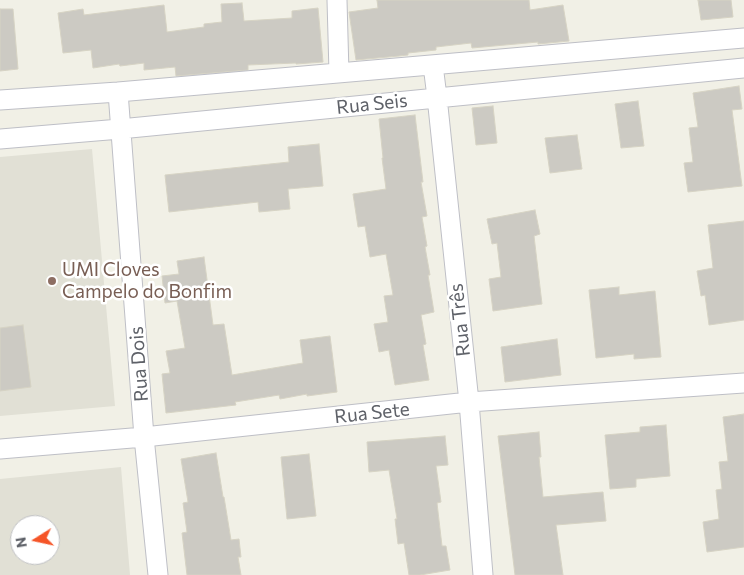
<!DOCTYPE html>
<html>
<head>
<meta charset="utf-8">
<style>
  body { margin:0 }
  #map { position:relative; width:744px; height:575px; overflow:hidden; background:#f1f0e6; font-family:Commissioner,sans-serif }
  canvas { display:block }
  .north { position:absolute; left:10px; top:515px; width:50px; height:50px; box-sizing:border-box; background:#fff; border:1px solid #bfc0c3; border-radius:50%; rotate:260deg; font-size:14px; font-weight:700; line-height:20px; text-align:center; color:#5e6168 }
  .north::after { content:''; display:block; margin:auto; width:18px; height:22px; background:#f55528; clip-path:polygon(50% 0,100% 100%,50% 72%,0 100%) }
</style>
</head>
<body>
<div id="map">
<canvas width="744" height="575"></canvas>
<div class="north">N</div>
</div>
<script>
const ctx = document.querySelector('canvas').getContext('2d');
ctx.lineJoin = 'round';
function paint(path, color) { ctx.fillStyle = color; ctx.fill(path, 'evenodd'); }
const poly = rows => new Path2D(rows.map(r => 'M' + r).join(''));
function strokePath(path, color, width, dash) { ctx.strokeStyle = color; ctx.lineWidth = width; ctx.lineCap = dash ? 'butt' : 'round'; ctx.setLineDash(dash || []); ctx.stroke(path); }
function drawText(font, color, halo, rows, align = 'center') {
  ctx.font = font + ' Commissioner,sans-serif'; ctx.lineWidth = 5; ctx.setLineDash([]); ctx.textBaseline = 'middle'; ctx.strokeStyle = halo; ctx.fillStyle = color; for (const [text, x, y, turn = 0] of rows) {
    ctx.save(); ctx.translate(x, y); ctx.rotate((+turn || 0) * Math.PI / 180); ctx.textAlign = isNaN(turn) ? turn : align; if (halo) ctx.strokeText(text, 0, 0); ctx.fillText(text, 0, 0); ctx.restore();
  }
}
paint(poly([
  [92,149,115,406,0,416,0,157],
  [121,467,130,575,0,575,0,479],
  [20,525,50,525,50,555,20,555]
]), '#e1e0d5');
const building = poly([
  [377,0,529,0,530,10,563,5,569,41,538,44,538,42,472,48,471,43,436,47,436,50,408,53,408,55,399,56,356,60,349,12,378,8,377,0],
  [698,0,731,0,733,17,701,20,698,0],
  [242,3,244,21,292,18,292,11,318,8,323,62,296,64,296,63,248,65,248,70,176,76,175,67,144,70,144,63,120,66,119,64,93,68,91,50,63,53,58,13,83,9,84,15,164,5,167,32,204,27,204,24,222,22,221,4,242,3],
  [0,9,13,9,18,69,0,71,0,9],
  [739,86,742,109,732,110,742,186,688,192,684,163,693,162,689,128,698,127,693,93,739,86],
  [638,101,644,146,621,148,615,104,638,101],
  [493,106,497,143,476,145,472,108,493,106],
  [415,115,423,182,421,182,427,216,422,217,427,246,425,247,430,275,428,275,434,312,421,315,426,344,423,345,429,380,395,385,389,350,379,352,374,324,388,322,384,296,393,295,386,254,370,257,365,226,358,227,353,194,386,189,382,158,383,158,379,119,415,115],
  [577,135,582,169,550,173,545,138,577,135],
  [319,144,323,186,288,189,290,209,259,212,258,202,169,212,165,175,289,162,288,147,319,144],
  [535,210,540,234,534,236,542,304,493,311,489,279,501,277,497,243,492,244,487,219,535,210],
  [744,221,744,320,709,325,705,295,701,296,697,271,713,268,708,225,744,221],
  [204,257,213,325,224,324,232,375,303,363,300,340,330,336,337,392,307,396,307,394,280,399,279,395,235,402,236,405,166,413,162,374,170,373,166,351,185,348,177,301,165,303,162,276,179,274,177,261,204,257],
  [619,287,619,295,655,291,661,357,634,359,634,354,596,358,589,290,619,287],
  [23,325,31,387,0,391,0,328,23,325],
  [557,339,561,375,505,382,501,347,557,339],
  [744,414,744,547,707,552,703,522,719,519,716,490,722,489,719,462,728,461,723,417,744,414],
  [666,425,670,476,636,479,636,487,610,489,605,435,640,432,640,427,666,425],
  [539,432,541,457,539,457,543,497,603,492,606,521,556,525,563,575,515,575,498,436,539,432],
  [445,436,448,465,436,466,441,502,437,503,442,546,446,546,450,570,420,575,409,575,404,543,398,544,395,519,397,519,389,470,369,472,367,442,445,436],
  [216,453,223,497,224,497,231,540,239,539,241,557,238,557,241,575,187,575,182,533,187,532,183,503,188,502,181,459,216,453],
  [309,454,316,516,287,519,281,457,309,454]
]);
paint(building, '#cccac3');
strokePath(building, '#d6d3c4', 1);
const street = poly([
  [337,0,339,73],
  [433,65,437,97,469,402,483,575],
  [118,92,144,437,158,575],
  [0,100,118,92,744,38],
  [0,139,120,129,744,68],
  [0,449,144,437,469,402,744,383]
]);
strokePath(street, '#bebfc6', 21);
strokePath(street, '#fff', 19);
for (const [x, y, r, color] of [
  [52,281,5,"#8d6e63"]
]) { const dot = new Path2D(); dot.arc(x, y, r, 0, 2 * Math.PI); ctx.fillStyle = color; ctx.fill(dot); strokePath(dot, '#fff', 2); }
drawText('19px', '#5e6168', '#fff', [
  ["Rua Seis",372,104,-6],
  ["Rua Três",460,320,-96],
  ["Rua Dois",139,364,-94],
  ["Rua Sete",372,413,-6]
]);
drawText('19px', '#785e54', '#fff', [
  ["UMI Cloves",62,270],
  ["Campelo do Bonfim",62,292]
], 'left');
</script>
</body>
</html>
